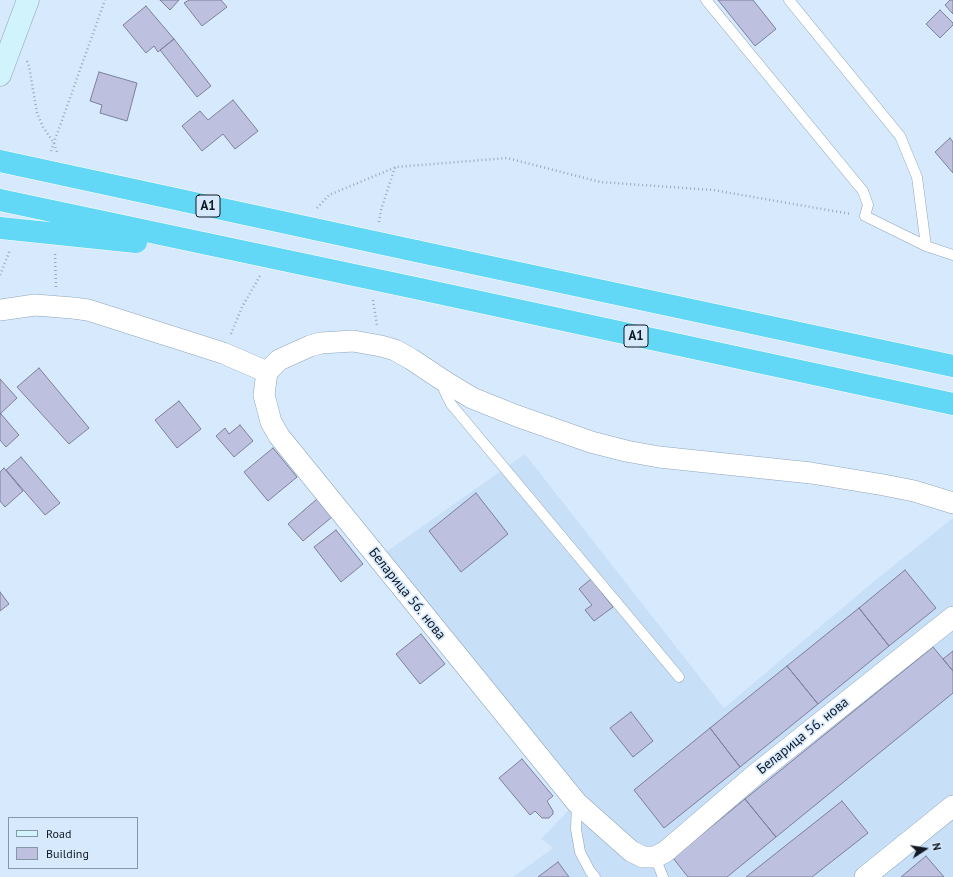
<!DOCTYPE html>
<html>
<head>
<meta charset="utf-8">
<style>
  body { margin:0 }
  #map { position:relative; width:953px; height:877px; overflow:hidden; background:#d7eafd; font-family:"PT Sans",sans-serif }
  canvas { display:block }
  .legend { position:absolute; left:8px; top:817px; width:130px; height:52px; box-sizing:border-box; background:#d7eafd; border:1px solid #8796a5; margin:0; padding:5px 7px; list-style:none; font-size:12px; color:#101821 }
  .legend li { display:flex; align-items:center; gap:8px; height:20px }
  .legend b { width:20px; border:1px solid #8796a5 }
  .north { position:absolute; left:905px; top:829px; width:40px; height:40px; -webkit-text-stroke:3px #d7eafd; paint-order:stroke; rotate:78deg; font-size:11px; font-weight:700; line-height:16px; text-align:center; color:#101821 }
  .north::after { content:''; display:block; margin:auto; width:14px; height:18px; background:#101821; clip-path:polygon(50% 0,100% 100%,50% 72%,0 100%) }
</style>
</head>
<body>
<div id="map">
<canvas width="953" height="877"></canvas>
<ul class="legend">
<li><b style="height:5px;background:#d0f3fc"></b>Road</li>
<li><b style="height:11px;background:#bdc0de"></b>Building</li>
</ul>
<div class="north">N</div>
</div>
<script>
const ctx = document.querySelector('canvas').getContext('2d');
ctx.lineJoin = 'round';
function paint(path, color) { ctx.fillStyle = color; ctx.fill(path, 'evenodd'); }
const poly = rows => new Path2D(rows.map(r => 'M' + r).join(''));
function strokePath(path, color, width, dash) { ctx.strokeStyle = color; ctx.lineWidth = width; ctx.lineCap = dash ? 'butt' : 'round'; ctx.setLineDash(dash || []); ctx.stroke(path); }
function drawText(font, color, halo, rows, align = 'center') {
  ctx.font = font + ' "PT Sans",sans-serif'; ctx.lineWidth = 3.5; ctx.setLineDash([]); ctx.textBaseline = 'middle'; ctx.strokeStyle = halo; ctx.fillStyle = color; for (const [text, x, y, turn = 0] of rows) {
    ctx.save(); ctx.translate(x, y); ctx.rotate((+turn || 0) * Math.PI / 180); ctx.textAlign = isNaN(turn) ? turn : align; if (halo) ctx.strokeText(text, 0, 0); ctx.fillText(text, 0, 0); ctx.restore();
  }
}
paint(poly([
  [525,454,724,708,873,582,953,518,953,877,513,877,553,848,541,839,583,795,386,552]
]), '#c8dff8');
const building = poly([
  [160,0,179,0,170,10,160,0],
  [189,0,221,0,227,7,202,26,184,3,189,0],
  [718,0,753,0,776,29,755,46,718,0],
  [950,0,953,0,953,14,945,5,950,0],
  [146,6,174,39,158,52,154,46,146,53,123,25,146,6],
  [940,10,953,23,953,25,940,38,926,24,940,10],
  [174,39,211,86,197,97,160,50,174,39],
  [99,72,137,83,127,121,100,113,102,105,90,101,99,72],
  [233,100,258,131,235,149,223,134,202,151,182,126,200,111,208,120,233,100],
  [950,138,953,142,953,173,935,152,950,138],
  [39,368,89,428,69,444,17,387,39,368],
  [0,379,17,398,0,414,0,379],
  [179,401,201,429,177,448,155,420,179,401],
  [1,414,19,435,6,447,0,440,0,415,1,414],
  [240,425,253,441,234,457,216,436,225,428,229,434,240,425],
  [273,448,297,477,268,501,244,472,273,448],
  [21,457,60,503,45,515,6,470,21,457],
  [4,468,23,491,5,507,0,501,0,472,4,468],
  [476,493,508,534,461,572,429,531,476,493],
  [317,499,332,517,303,541,288,524,317,499],
  [336,530,363,564,341,582,314,547,336,530],
  [905,570,936,608,889,646,859,608,905,570],
  [591,579,613,607,594,621,585,610,592,605,579,589,591,579],
  [0,592,9,604,0,611,0,592],
  [859,608,889,646,818,704,787,666,859,608],
  [421,634,445,664,420,684,396,654,421,634],
  [933,647,953,671,953,693,776,837,745,799,933,647],
  [953,651,953,671,943,659,953,651],
  [787,666,818,704,740,767,710,728,787,666],
  [631,712,653,741,633,757,610,728,631,712],
  [710,728,740,767,664,828,634,790,710,728],
  [522,759,553,796,547,801,553,811,553,814,549,818,542,818,535,811,530,815,499,778,522,759],
  [745,799,776,837,727,877,688,877,673,858,745,799],
  [842,801,868,833,812,877,746,877,842,801],
  [926,856,944,877,901,877,926,856],
  [558,862,569,877,538,877,558,862]
]);
paint(building, '#bdc0de');
strokePath(building, '#7d7f9b', 1);
const lane = poly([
  [706,0,863,191,868,205,865,216,926,246,953,255],
  [789,0,900,136,917,177,926,246],
  [444,383,444,390,451,404,679,677],
  [577,803,576,829,580,852,590,871,595,877],
  [655,857,663,877]
]);
const street = poly([
  [0,310,35,305,73,308,88,310,223,353,267,372],
  [267,372,264,395,271,422,279,436,577,803,631,851,643,857,655,857,665,852,756,774,953,617],
  [267,372,279,360,310,346,321,343,353,341,381,346,395,350,411,359,444,381,472,398,517,416,591,442,626,451,659,457,811,473,884,485,914,491,953,503],
  [865,877,953,806]
]);
const secondary = poly([
  [0,75,28,0]
]);
const highway = poly([
  [416,251,953,366],
  [420,289,953,404]
]);
strokePath(lane, '#8ea4bb', 11);
strokePath(street, '#8ea4bb', 22);
strokePath(secondary, '#8ea4bb', 23);
strokePath(highway, '#fff', 23);
strokePath(poly([
  [27,61,29,66,37,113,43,127,54,143,57,152],
  [51,151,105,0],
  [317,208,329,195,396,167,507,158,600,182,713,190,851,214],
  [379,222,381,210,395,167],
  [55,254,56,287],
  [0,275,10,250],
  [373,300,377,325],
  [231,334,242,307,260,276]
]), '#99a9b9', 2.5, [1, 3]);
strokePath(lane, '#fff', 10);
strokePath(street, '#fff', 21);
strokePath(secondary, '#d0f3fc', 22);
strokePath(highway, '#63d7f6', 22);
const highwayBridge = poly([
  [0,161,416,251],
  [0,200,420,289],
  [0,228,136,242]
]);
strokePath(highwayBridge, '#fff', 23, []);
strokePath(highwayBridge, '#63d7f6', 22);
for (const [x, y, w] of [
  [208,206,24],
  [636,336,24]
]) { const box = new Path2D(); box.roundRect(x - w / 2, y - 11, w, 22, 3); ctx.fillStyle = '#d7eafd'; ctx.fill(box); strokePath(box, '#101821', 1); }
drawText('bold 13px', '#101821', null, [
  ["A1",208,206],
  ["A1",636,336]
]);
drawText('14px', '#101821', '#d7eafd', [
  ["Беларица 56. нова",407,594,51],
  ["Беларица 56. нова",803,736,-39]
]);
</script>
</body>
</html>
